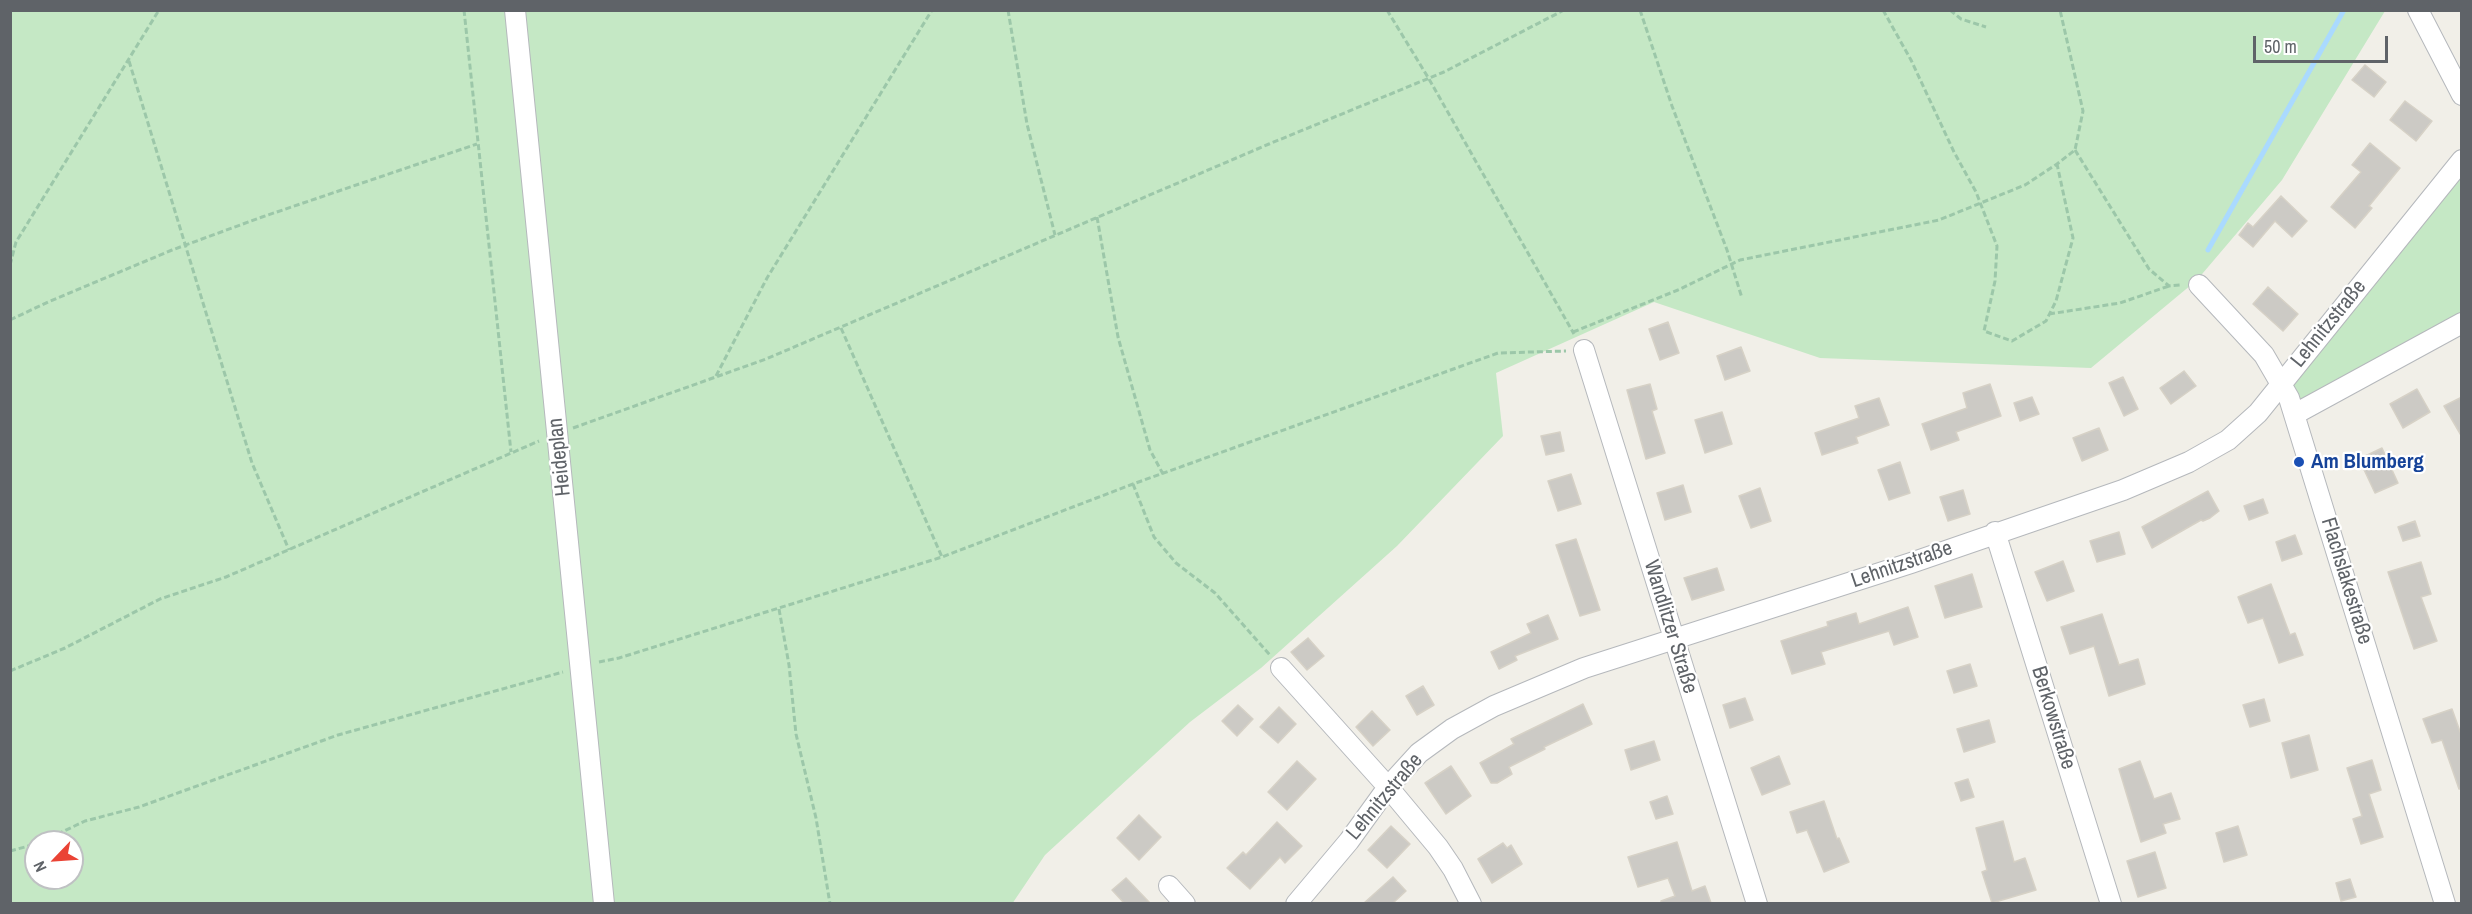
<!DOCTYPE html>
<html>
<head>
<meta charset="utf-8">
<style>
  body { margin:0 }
  #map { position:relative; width:2472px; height:914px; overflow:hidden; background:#f1efe8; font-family:"Archivo Narrow",sans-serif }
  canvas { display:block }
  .frame { position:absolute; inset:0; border:12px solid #5f6368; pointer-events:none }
  .north { position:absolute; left:24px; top:830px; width:60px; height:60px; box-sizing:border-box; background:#fff; border:2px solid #bfc1c3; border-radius:50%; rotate:245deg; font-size:16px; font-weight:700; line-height:24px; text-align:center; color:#5f6368 }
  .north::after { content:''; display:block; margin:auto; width:21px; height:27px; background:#ea4335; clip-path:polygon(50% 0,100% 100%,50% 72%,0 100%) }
  .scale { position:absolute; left:2253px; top:36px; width:135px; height:27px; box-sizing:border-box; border:3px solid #5f6368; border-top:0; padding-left:8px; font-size:18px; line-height:21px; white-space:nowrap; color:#5f6368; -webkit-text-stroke:4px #fff; paint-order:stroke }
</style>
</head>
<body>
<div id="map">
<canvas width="2472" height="914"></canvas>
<div class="frame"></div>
<div class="north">N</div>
<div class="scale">50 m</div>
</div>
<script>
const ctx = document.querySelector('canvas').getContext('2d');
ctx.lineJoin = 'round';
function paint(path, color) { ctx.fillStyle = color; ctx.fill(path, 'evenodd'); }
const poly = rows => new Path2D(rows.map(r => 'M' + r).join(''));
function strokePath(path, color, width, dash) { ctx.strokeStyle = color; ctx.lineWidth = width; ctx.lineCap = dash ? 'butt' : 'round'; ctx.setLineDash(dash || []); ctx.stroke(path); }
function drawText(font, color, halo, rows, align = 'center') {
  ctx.font = font + ' "Archivo Narrow",sans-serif'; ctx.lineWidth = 4.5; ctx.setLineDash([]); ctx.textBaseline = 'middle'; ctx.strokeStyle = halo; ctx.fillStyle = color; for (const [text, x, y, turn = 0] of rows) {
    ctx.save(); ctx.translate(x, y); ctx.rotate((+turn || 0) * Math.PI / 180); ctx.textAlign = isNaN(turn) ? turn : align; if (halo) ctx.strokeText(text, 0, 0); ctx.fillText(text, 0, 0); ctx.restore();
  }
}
paint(poly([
  [10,11,2385,11,2282,180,2197,280,2091,368,1820,358,1654,302,1496,373,1503,436,1397,546,1261,668,1190,722,1045,855,1012,904,11,903],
  [36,842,72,842,72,878,36,878],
  [2461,160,2461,323,2295,414,2282,383]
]), '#c5e8c5');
strokePath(poly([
  [2208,250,2344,10]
]), '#aadaff', 5);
const building = poly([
  [2365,65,2386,82,2374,97,2352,80,2365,65],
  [2405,101,2432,121,2416,141,2390,120,2405,101],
  [2370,143,2400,168,2369,206,2372,208,2355,228,2331,207,2361,172,2352,165,2370,143],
  [2281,196,2307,221,2292,237,2275,221,2253,247,2239,235,2248,223,2253,227,2281,196],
  [2268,287,2298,314,2283,331,2253,304,2268,287],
  [1668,322,1679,353,1660,360,1649,329,1668,322],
  [1741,347,1750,371,1725,380,1717,356,1741,347],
  [2184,371,2196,386,2171,404,2160,388,2184,371],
  [2123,377,2138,409,2124,416,2109,383,2123,377],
  [1650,384,1657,409,1652,411,1665,453,1646,459,1627,390,1650,384],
  [1990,384,2001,416,1956,432,1959,440,1931,450,1922,424,1967,408,1963,393,1990,384],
  [2417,389,2430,412,2403,428,2390,404,2417,389],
  [2032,397,2039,414,2020,421,2014,403,2032,397],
  [2462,397,2462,437,2444,406,2462,397],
  [1879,398,1889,425,1856,437,1858,443,1822,455,1815,433,1859,418,1855,406,1879,398],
  [1722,412,1732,444,1705,453,1695,420,1722,412],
  [2099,428,2108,450,2082,461,2073,438,2099,428],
  [1560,432,1564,451,1546,455,1541,436,1560,432],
  [2382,448,2398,483,2375,493,2359,459,2382,448],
  [1900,462,1910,493,1889,500,1878,470,1900,462],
  [1571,474,1581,504,1558,511,1548,481,1571,474],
  [1683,485,1691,512,1665,520,1657,493,1683,485],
  [1760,488,1771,521,1751,528,1739,496,1760,488],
  [1963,490,1970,514,1948,521,1940,497,1963,490],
  [2208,491,2219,511,2210,518,2203,521,2201,520,2152,548,2142,527,2208,491],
  [2263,499,2268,513,2249,520,2244,506,2263,499],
  [2415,521,2420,536,2403,541,2398,527,2415,521],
  [2119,532,2125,554,2097,562,2090,541,2119,532],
  [2295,535,2302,554,2282,561,2276,542,2295,535],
  [1576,539,1600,610,1580,616,1556,545,1576,539],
  [2063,561,2074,591,2047,601,2035,572,2063,561],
  [2421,562,2431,594,2421,597,2437,641,2414,649,2388,572,2421,562],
  [1717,568,1724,590,1692,600,1684,578,1717,568],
  [1972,574,1982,607,1945,618,1935,586,1972,574],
  [2271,584,2290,635,2295,633,2303,655,2279,663,2263,618,2248,623,2238,597,2271,584],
  [1908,607,1918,637,1894,645,1889,631,1821,652,1825,664,1792,674,1781,641,1828,626,1827,622,1856,613,1859,624,1908,607],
  [2102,614,2119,665,2138,659,2145,684,2109,696,2094,646,2070,654,2061,627,2102,614],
  [1548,615,1558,639,1515,656,1517,660,1499,669,1491,652,1531,633,1527,624,1548,615],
  [1308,638,1324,656,1307,670,1291,652,1308,638],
  [1970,664,1977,686,1954,693,1947,671,1970,664],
  [1423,686,1434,705,1417,715,1406,696,1423,686],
  [1745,698,1753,720,1730,728,1723,705,1745,698],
  [2264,699,2270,721,2250,727,2243,705,2264,699],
  [1583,704,1592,724,1544,747,1545,749,1509,767,1512,774,1497,783,1491,783,1480,763,1514,744,1511,739,1583,704],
  [1238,705,1253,719,1237,736,1222,721,1238,705],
  [1279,707,1296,724,1278,743,1260,727,1279,707],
  [2452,709,2462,737,2462,789,2459,789,2442,740,2432,743,2423,719,2452,709],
  [1372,711,1390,730,1373,746,1356,727,1372,711],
  [1989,720,1995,742,1964,752,1957,729,1989,720],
  [2309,735,2318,770,2291,778,2282,743,2309,735],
  [1654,741,1660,760,1631,770,1625,750,1654,741],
  [1779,756,1790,784,1762,795,1751,768,1779,756],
  [2372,760,2381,790,2369,794,2383,837,2361,844,2353,819,2362,816,2347,768,2372,760],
  [1297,761,1316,779,1287,810,1268,792,1297,761],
  [2140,761,2154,799,2171,793,2180,819,2163,824,2166,833,2141,842,2119,769,2140,761],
  [1451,766,1471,796,1446,814,1425,783,1451,766],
  [1968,779,1974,797,1961,801,1955,783,1968,779],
  [1667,796,1673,814,1656,819,1650,802,1667,796],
  [1824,801,1837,839,1839,838,1849,862,1824,872,1807,830,1797,833,1790,812,1824,801],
  [1139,815,1161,837,1139,860,1117,838,1139,815],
  [2003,821,2014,862,2025,858,2036,890,1992,903,1982,872,1987,870,1976,828,2003,821],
  [1277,822,1302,846,1285,863,1280,857,1250,889,1227,868,1243,852,1246,855,1277,822],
  [1391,826,1410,844,1387,868,1368,850,1391,826],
  [2238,826,2247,855,2224,862,2216,833,2238,826],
  [1677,842,1692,891,1705,886,1711,903,1661,903,1661,901,1675,896,1668,878,1638,887,1628,857,1677,842],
  [1503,843,1507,848,1511,845,1522,864,1492,883,1478,859,1503,843],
  [2155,852,2166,888,2138,897,2127,861,2155,852],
  [1393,877,1406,891,1393,903,1364,903,1393,877],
  [1126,878,1150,903,1124,903,1112,890,1126,878],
  [2350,879,2356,897,2341,901,2336,883,2350,879]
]);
paint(building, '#cccac5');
strokePath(building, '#d6d1c6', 1.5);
const minor = poly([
  [515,10,604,904],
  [2418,10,2462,95],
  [2199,285,2264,355,2289,398,2445,904],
  [1584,350,1757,904],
  [2295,414,2462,323],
  [1995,532,2111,904],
  [1281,668,1388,787,1438,847,1453,869,1471,904],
  [1169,886,1185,904],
  [1296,904,1349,841,1388,787,1419,753,1452,729,1494,706,1584,668,1911,563,2123,490,2189,462,2228,440,2258,413,2462,160]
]);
strokePath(minor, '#b5b8bc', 22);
strokePath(poly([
  [464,10,511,452],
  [1008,10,1027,124,1055,235],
  [1387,10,1429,79,1574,334],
  [1640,10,1672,106,1727,250,1742,298],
  [1883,10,1911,60,1954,152,1976,192,1997,246,1995,281,1984,331,2012,341,2046,321,2056,301,2073,238,2057,164],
  [1950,10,1961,19,1986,27],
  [129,61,252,463,289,550],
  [2075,150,2149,269,2169,286,2181,285],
  [1097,217,1118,337,1150,450,1163,474],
  [10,265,16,242,159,10],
  [2049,314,2120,303,2169,286],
  [10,320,48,302,172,250,262,217,477,144],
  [841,328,942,557],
  [1573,332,1678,290,1740,260,1939,220,2025,185,2057,164,2075,150,2083,111,2060,10],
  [716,376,767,278,932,10],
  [573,428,766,359,1269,144,1444,72,1564,10],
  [1133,484,1154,537,1176,563,1215,593,1270,655],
  [779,609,789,665,796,734,816,818,830,904],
  [599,662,619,658,942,557,1133,484,1498,353,1566,351],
  [10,671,65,648,160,599,226,577,539,441],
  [41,842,85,821,139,807,338,735,563,672],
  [10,851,36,844]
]), '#9cc7a9', 3, [6, 3]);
strokePath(minor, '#fff', 20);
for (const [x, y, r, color] of [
  [2299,462,6,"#1a4fb4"]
]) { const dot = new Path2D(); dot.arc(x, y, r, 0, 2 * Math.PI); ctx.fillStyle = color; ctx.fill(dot); strokePath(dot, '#fff', 2); }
drawText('21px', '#5f6368', '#fff', [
  ["Lehnitzstraße",2329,324,-51],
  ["Heideplan",560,457,-96],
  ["Lehnitzstraße",1902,565,-19],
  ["Flachslakestraße",2346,581,73],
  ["Wandlitzer Straße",1670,627,73],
  ["Berkowstraße",2053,718,73],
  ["Lehnitzstraße",1385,797,-50]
]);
drawText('bold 21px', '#164399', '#fff', [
  ["Am Blumberg",2311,462]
], 'left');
</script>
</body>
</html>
